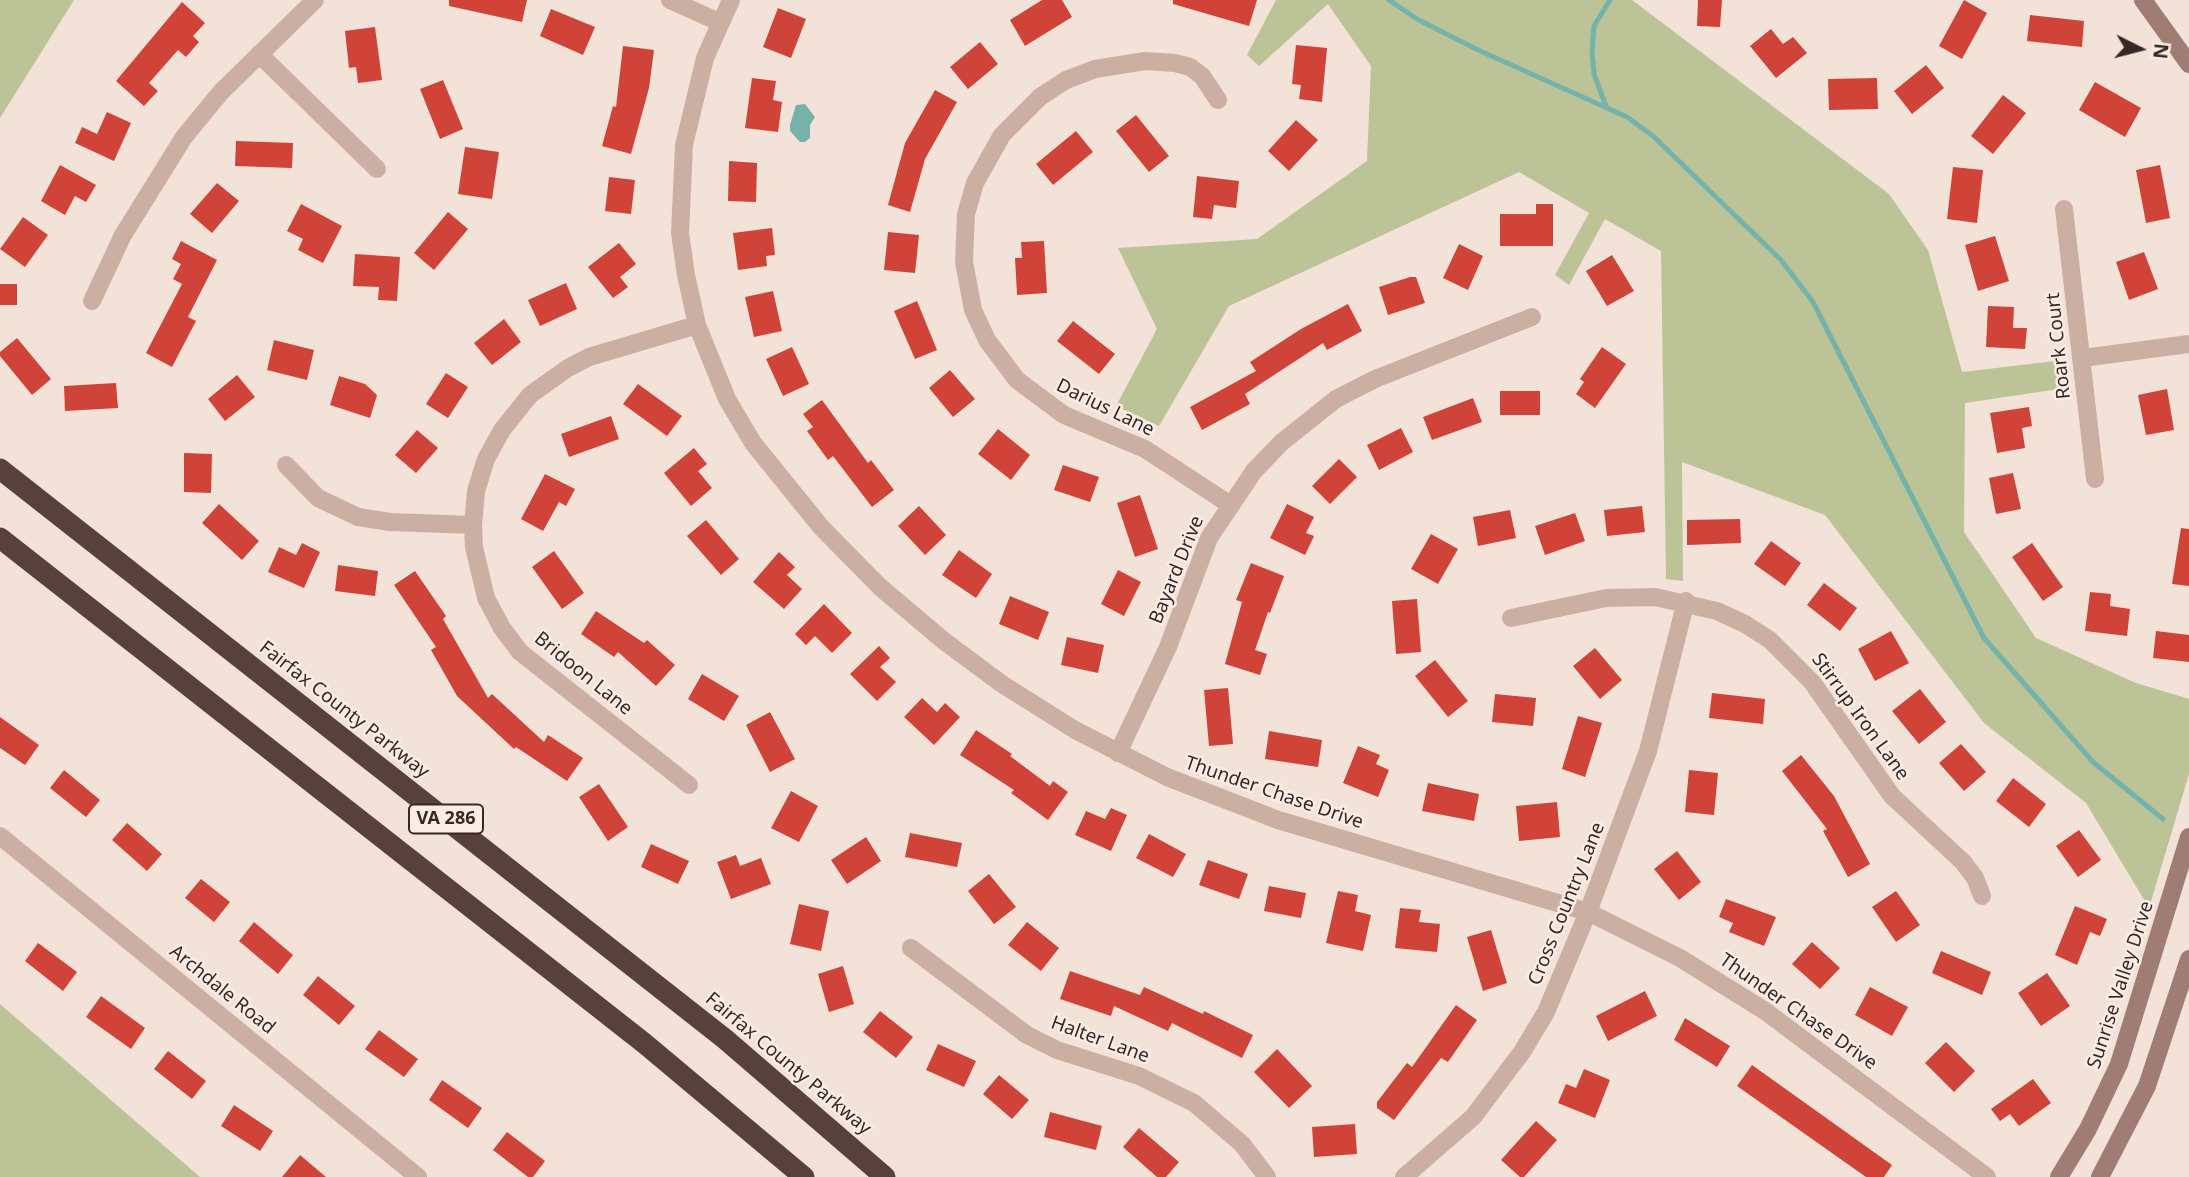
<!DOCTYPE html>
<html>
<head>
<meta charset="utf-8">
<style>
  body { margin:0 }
  #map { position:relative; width:2189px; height:1177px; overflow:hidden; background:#f3e2d8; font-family:"Noto Sans",sans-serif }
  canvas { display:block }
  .north { position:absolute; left:2105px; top:14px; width:70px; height:70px; -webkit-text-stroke:5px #fbede5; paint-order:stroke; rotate:96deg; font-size:19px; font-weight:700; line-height:28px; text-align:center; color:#372826 }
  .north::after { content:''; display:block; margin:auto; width:24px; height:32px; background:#372826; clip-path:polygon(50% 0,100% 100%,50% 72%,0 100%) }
</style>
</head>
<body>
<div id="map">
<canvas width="2189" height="1177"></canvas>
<div class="north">N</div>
</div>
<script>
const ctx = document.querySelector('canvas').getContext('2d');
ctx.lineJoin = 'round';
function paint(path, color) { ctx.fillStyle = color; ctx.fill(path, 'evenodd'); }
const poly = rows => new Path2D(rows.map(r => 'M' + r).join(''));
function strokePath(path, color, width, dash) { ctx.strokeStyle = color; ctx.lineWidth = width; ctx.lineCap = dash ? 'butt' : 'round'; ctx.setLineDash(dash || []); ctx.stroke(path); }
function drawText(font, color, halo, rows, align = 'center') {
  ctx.font = font + ' "Noto Sans",sans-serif'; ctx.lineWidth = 5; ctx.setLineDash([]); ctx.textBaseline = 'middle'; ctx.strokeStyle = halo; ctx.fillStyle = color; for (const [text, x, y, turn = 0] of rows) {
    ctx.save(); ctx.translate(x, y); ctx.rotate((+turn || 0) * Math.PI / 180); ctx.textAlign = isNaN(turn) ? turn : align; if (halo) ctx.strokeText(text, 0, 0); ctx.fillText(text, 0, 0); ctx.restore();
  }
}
paint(poly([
  [0,0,74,0,0,118],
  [1276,0,1632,0,1889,194,1928,250,1962,372,2056,361,2059,389,1965,403,1964,532,2036,638,2136,683,2189,699,2189,774,2149,908,2086,803,1984,723,1825,515,1682,462,1683,581,1666,579,1661,251,1605,219,1569,285,1555,275,1589,213,1519,172,1229,306,1159,426,1116,406,1157,329,1118,248,1257,239,1367,161,1371,66,1328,4,1259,66,1247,55],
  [0,1004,200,1177,0,1177]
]), '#bcc397');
paint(poly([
  [805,104,815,117,810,125,810,138,805,142,800,142,790,131,790,125,796,105]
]), '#75b3aa');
strokePath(poly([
  [1389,0,1417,19,1476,49,1627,117,1653,136,1781,260,1813,302,1984,638,2093,762,2163,819],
  [1606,106,1594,74,1592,51,1594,26,1610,0]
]), '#75b3aa', 5);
paint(poly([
  [449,0,527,0,522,22,449,6],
  [1042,0,1062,0,1072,17,1025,46,1010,20],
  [1173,0,1257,0,1249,26,1173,4],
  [1698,0,1722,0,1720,27,1697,26],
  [1964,0,1987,13,1962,59,1939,46],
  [182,2,205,23,193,36,199,42,186,57,178,50,149,83,158,91,144,106,116,81],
  [778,8,806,19,791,58,763,47],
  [551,9,595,27,583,55,540,36],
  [2030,15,2084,21,2082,47,2027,41],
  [375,27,382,80,358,83,356,67,349,68,345,31],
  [1771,29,1783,44,1793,37,1807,53,1776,78,1750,46],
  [980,42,998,64,968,89,950,67],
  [1296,45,1327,48,1322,102,1299,99,1301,85,1292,84],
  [623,46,654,50,649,88,631,154,602,146,613,106,616,107],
  [1926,65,1944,88,1912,114,1894,91],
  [752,78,776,81,773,100,782,102,778,132,745,128],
  [1877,78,1878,109,1829,110,1828,79],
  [443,80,463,129,440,139,420,89],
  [2095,82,2141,108,2125,137,2079,110],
  [935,90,957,102,925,159,910,212,888,205,905,143],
  [2003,95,2026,113,1993,154,1971,136],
  [107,112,131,123,114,161,75,143,82,127,97,134],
  [1136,115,1169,156,1149,172,1116,131],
  [1296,120,1318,140,1289,171,1268,151],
  [1076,131,1093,152,1053,185,1036,164],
  [236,141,293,143,292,168,235,166],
  [465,147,499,152,492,199,458,194],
  [729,161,757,163,756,202,728,201],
  [60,165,96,185,86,202,75,196,65,215,41,201],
  [2160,165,2170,218,2146,223,2136,170],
  [1953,167,1983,170,1977,223,1947,219],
  [1197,176,1239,181,1236,208,1214,205,1212,219,1193,217],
  [609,177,635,180,631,214,605,211],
  [217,183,239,201,212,233,190,214],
  [301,204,342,226,323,263,298,250,303,239,287,231],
  [1536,204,1553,204,1553,246,1500,246,1500,214,1536,214],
  [448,212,468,229,434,270,414,253],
  [23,217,48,235,25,267,0,249],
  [772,228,775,255,766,256,767,266,738,270,733,233],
  [888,232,919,235,915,273,884,270],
  [1995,236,2009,281,1978,291,1965,245],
  [181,241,217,260,188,317,196,321,172,367,146,353,182,284,173,279,181,264,172,259],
  [1044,241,1047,293,1017,295,1015,258,1022,258,1021,242],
  [619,243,636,264,620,277,628,287,613,298,588,267],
  [1459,244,1483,256,1468,290,1443,278],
  [2144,252,2158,289,2129,300,2116,262],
  [355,254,400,257,397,301,378,300,379,287,353,286],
  [1612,255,1634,291,1607,306,1586,271],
  [1410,277,1416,277,1425,303,1388,315,1379,287],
  [566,283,577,309,540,326,528,300],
  [0,284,17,284,17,305,0,305],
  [773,291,782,331,754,337,745,297],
  [917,301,937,350,915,359,894,311],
  [1348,304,1362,331,1327,350,1323,343,1245,394,1250,404,1202,430,1190,407,1256,371,1250,362,1301,329],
  [1988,306,2014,307,2013,328,2027,328,2025,349,1986,347],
  [504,319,521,342,492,365,474,343],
  [1073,321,1115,354,1099,374,1057,341],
  [17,338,51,379,32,395,0,356,0,352],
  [274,340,314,350,307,380,267,370],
  [792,347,809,384,783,396,766,359],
  [1602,347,1626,364,1595,408,1576,394,1584,382,1580,379],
  [950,370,975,399,953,417,929,388],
  [446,373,468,387,448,418,426,404],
  [237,375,255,397,225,421,208,399],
  [339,376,365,384,377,395,370,418,330,405],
  [116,383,118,408,65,411,64,386],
  [638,384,682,416,667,436,623,404],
  [2167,389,2174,430,2146,435,2138,395],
  [1500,391,1540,391,1540,415,1500,415],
  [1473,398,1482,422,1432,440,1423,417],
  [822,400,868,463,871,460,894,490,872,507,833,456,828,460,807,431,813,427,803,414],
  [2029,407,2032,426,2022,428,2025,448,1997,453,1990,413],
  [611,416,619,439,569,457,561,434],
  [1401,428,1413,452,1379,470,1367,445],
  [998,429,1030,455,1011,480,978,454],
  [417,430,438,448,416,473,395,455],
  [694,448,707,464,698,471,712,488,691,506,664,473],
  [184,453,212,454,211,493,184,492],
  [1339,459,1357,477,1330,504,1312,486],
  [1063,465,1099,477,1090,502,1054,490],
  [2013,473,2021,509,1996,514,1989,478],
  [545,474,575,489,566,506,559,502,543,531,521,519],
  [1140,495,1158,549,1135,557,1117,503],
  [219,504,259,541,242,560,202,523],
  [1287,504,1314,517,1306,533,1314,536,1305,555,1270,538],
  [919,506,946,535,925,555,898,526],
  [1642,506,1645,532,1607,536,1604,510],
  [1510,510,1516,538,1478,546,1473,517],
  [1575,513,1585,541,1545,555,1535,526],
  [1740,519,1741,543,1687,545,1687,520],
  [706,520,739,559,721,575,687,536],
  [2181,528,2189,529,2189,586,2172,584],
  [1431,534,1458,549,1438,584,1411,569],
  [1771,541,1801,563,1785,586,1754,564],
  [302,543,320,552,304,588,268,572,279,547,296,555],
  [2032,543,2063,587,2043,601,2012,557],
  [959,550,992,574,976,598,942,575],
  [554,551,584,593,562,609,532,567],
  [779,552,795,567,787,575,802,589,784,609,753,582],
  [1251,563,1284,576,1270,613,1268,612,1255,650,1267,654,1260,675,1225,664,1242,602,1236,600],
  [338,565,378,571,375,596,335,591],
  [1118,570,1141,582,1124,616,1101,604],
  [415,571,446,616,443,619,488,698,492,694,544,742,548,735,583,758,567,781,516,747,514,749,457,696,431,650,436,647,394,585],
  [1824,583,1857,608,1840,631,1807,605],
  [2090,592,2111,594,2110,606,2130,609,2127,636,2085,631],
  [1010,596,1049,612,1038,640,999,624],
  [1417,599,1421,652,1396,654,1392,601],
  [824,604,852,633,832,653,815,636,806,645,795,634],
  [596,611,644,643,647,640,675,665,656,686,618,652,614,657,581,634],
  [1891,631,1909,663,1875,681,1858,649],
  [2156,631,2189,635,2189,662,2153,658],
  [1067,637,1104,645,1098,673,1061,665],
  [879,646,890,658,880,667,896,682,877,701,850,674],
  [1595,648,1622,680,1600,699,1573,666],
  [1435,660,1468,701,1448,717,1415,676],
  [702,674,739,696,724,721,688,699],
  [1228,688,1233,744,1209,746,1204,690],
  [1920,689,1946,722,1919,744,1892,711],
  [1712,693,1765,699,1763,724,1709,718],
  [1495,694,1536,698,1533,726,1492,722],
  [922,698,937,712,945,703,960,717,934,745,904,717],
  [770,712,795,759,770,772,746,725],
  [1578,716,1602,723,1585,777,1562,769],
  [0,717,39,745,25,765,0,748],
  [976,730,1012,754,1010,756,1050,786,1053,781,1068,792,1048,820,1011,793,1014,790,960,755],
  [1269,731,1322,740,1318,767,1265,759],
  [1961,744,1986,772,1964,791,1939,763],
  [1358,746,1380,755,1376,764,1389,770,1378,797,1343,783],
  [1801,755,1834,796,1870,864,1848,877,1823,831,1827,829,1782,771],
  [64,770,100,800,86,817,50,788],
  [1689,770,1718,773,1714,815,1685,812],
  [2013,778,2046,804,2029,827,1996,801],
  [1428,783,1479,794,1474,821,1422,811],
  [599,784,628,827,608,841,579,797],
  [791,791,818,806,799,842,771,828],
  [1557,802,1560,837,1519,841,1516,806],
  [1111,808,1127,815,1111,851,1075,835,1086,811,1105,819],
  [127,823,162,854,147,871,112,840],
  [2079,830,2101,860,2078,877,2056,846],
  [910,833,962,843,957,867,905,857],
  [1149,834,1186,854,1173,877,1136,858],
  [866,837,881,861,847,884,831,860],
  [651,844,689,861,678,884,641,867],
  [1677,851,1701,882,1679,900,1654,869],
  [736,855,740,866,761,858,771,884,731,899,717,862],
  [1208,860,1248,874,1239,899,1199,885],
  [989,874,1016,907,994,924,968,891],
  [201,879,230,902,214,922,185,898],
  [1269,886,1306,893,1301,918,1264,911],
  [1338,891,1358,895,1355,911,1371,915,1363,951,1326,943],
  [1896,891,1920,925,1896,942,1872,907],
  [1726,899,1776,917,1764,946,1729,932,1733,923,1719,917],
  [799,904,829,911,821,951,790,944],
  [2075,906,2107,919,2100,936,2090,932,2077,965,2055,955],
  [1400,908,1421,910,1419,922,1440,924,1437,952,1395,948],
  [254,922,293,955,278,974,239,941],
  [1027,922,1059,948,1041,971,1008,945],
  [1491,930,1507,983,1483,991,1467,937],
  [1812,942,1840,968,1820,989,1792,964],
  [38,943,77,972,63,991,25,961],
  [1941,951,1991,972,1982,995,1932,973],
  [843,966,854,1004,829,1012,818,974],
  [1070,971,1140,995,1144,987,1203,1014,1204,1011,1253,1035,1242,1058,1172,1023,1168,1031,1114,1006,1111,1016,1060,999],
  [2047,973,2070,1006,2041,1026,2018,993],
  [318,976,355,1006,339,1025,303,995],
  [1870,987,1908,1007,1892,1036,1855,1015],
  [1645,991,1657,1016,1608,1041,1596,1016],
  [101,996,145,1028,131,1049,86,1017],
  [1456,1005,1477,1020,1448,1062,1441,1058,1394,1120,1377,1108,1377,1102,1407,1063,1412,1067],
  [880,1011,913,1037,896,1058,863,1032],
  [1685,1018,1730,1046,1717,1067,1674,1040],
  [379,1030,418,1059,404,1077,365,1049],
  [1946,1042,1975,1071,1954,1092,1925,1063],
  [938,1044,976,1061,964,1087,926,1070],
  [1277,1049,1312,1086,1289,1108,1254,1072],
  [168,1051,206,1081,192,1099,154,1069],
  [1752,1065,1892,1165,1884,1177,1866,1177,1737,1086],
  [1584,1069,1610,1080,1595,1118,1558,1103,1566,1084,1576,1088],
  [999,1075,1029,1100,1012,1119,983,1094],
  [2033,1079,2051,1103,2019,1126,2010,1114,2000,1121,1991,1109],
  [442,1080,482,1108,468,1128,429,1100],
  [234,1105,273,1131,260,1151,221,1126],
  [1050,1112,1102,1126,1096,1150,1044,1137],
  [1536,1121,1557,1140,1524,1177,1520,1177,1501,1160],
  [1355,1124,1357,1154,1314,1157,1312,1127],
  [1139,1128,1179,1162,1166,1177,1157,1177,1123,1147],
  [507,1132,545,1161,533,1177,528,1177,493,1150],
  [300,1155,326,1177,282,1177]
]), '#d04339');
strokePath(poly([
  [670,0,719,22],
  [731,0,705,58,684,145,680,233,686,275,697,325,727,399,753,443,821,527,880,587,944,641,1002,684,1075,730,1167,777,1278,820,1588,912,1680,958,1765,1011,1987,1177],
  [259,54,377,169],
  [1218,100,1202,76,1190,67,1175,63,1145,61,1095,69,1066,80,1040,97,1002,135,975,183,966,214,964,262,973,310,987,340,1017,380,1064,415,1145,449,1229,504],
  [2064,209,2095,479],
  [92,301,123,235,184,137,221,92,315,0],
  [2083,358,2189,344],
  [286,465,318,498,358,517,390,522,473,525],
  [1511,618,1606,598,1655,597,1717,611,1745,624,1770,640,1812,682,1892,796,1963,862,1975,878,1982,896],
  [1118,753,1168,647,1209,538,1254,471,1282,442,1336,399,1375,379,1532,317],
  [689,785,520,652,502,628,486,598,474,547,473,525,476,491,486,459,502,430,530,395,568,368,589,357,697,325],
  [0,836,418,1177],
  [911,948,1027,1035,1057,1050,1139,1076,1194,1103,1242,1144,1267,1177],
  [1404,1177,1473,1117,1522,1052,1546,1012,1588,912,1648,751,1686,601]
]), '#ccafa3', 18);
strokePath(poly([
  [2143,0,2189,64],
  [2059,1177,2088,1129,2119,1064,2189,837],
  [2100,1177,2147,1086,2189,959]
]), '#a07d74', 18);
strokePath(poly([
  [0,469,725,1039,885,1177],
  [0,538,644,1043,804,1177]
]), '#58403c', 21);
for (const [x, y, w] of [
  [446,819,74]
]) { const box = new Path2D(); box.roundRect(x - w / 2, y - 14.5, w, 29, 5); ctx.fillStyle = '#fbede5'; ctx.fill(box); strokePath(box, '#372826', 2); }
drawText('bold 18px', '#372826', null, [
  ["VA 286",446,819]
]);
drawText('19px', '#372826', '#fbede5', [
  ["Roark Court",2059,346,-96],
  ["Darius Lane",1105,408,26],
  ["Bayard Drive",1177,570,-68],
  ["Bridoon Lane",583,674,39],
  ["Fairfax County Parkway",344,710,38],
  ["Stirrup Iron Lane",1860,717,54],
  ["Thunder Chase Drive",1274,793,19],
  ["Cross Country Lane",1567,904,-68],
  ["Sunrise Valley Drive",2121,985,-72],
  ["Archdale Road",222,990,39],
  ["Thunder Chase Drive",1798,1012,35],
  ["Halter Lane",1100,1040,20],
  ["Fairfax County Parkway",788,1064,40]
]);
</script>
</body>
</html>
